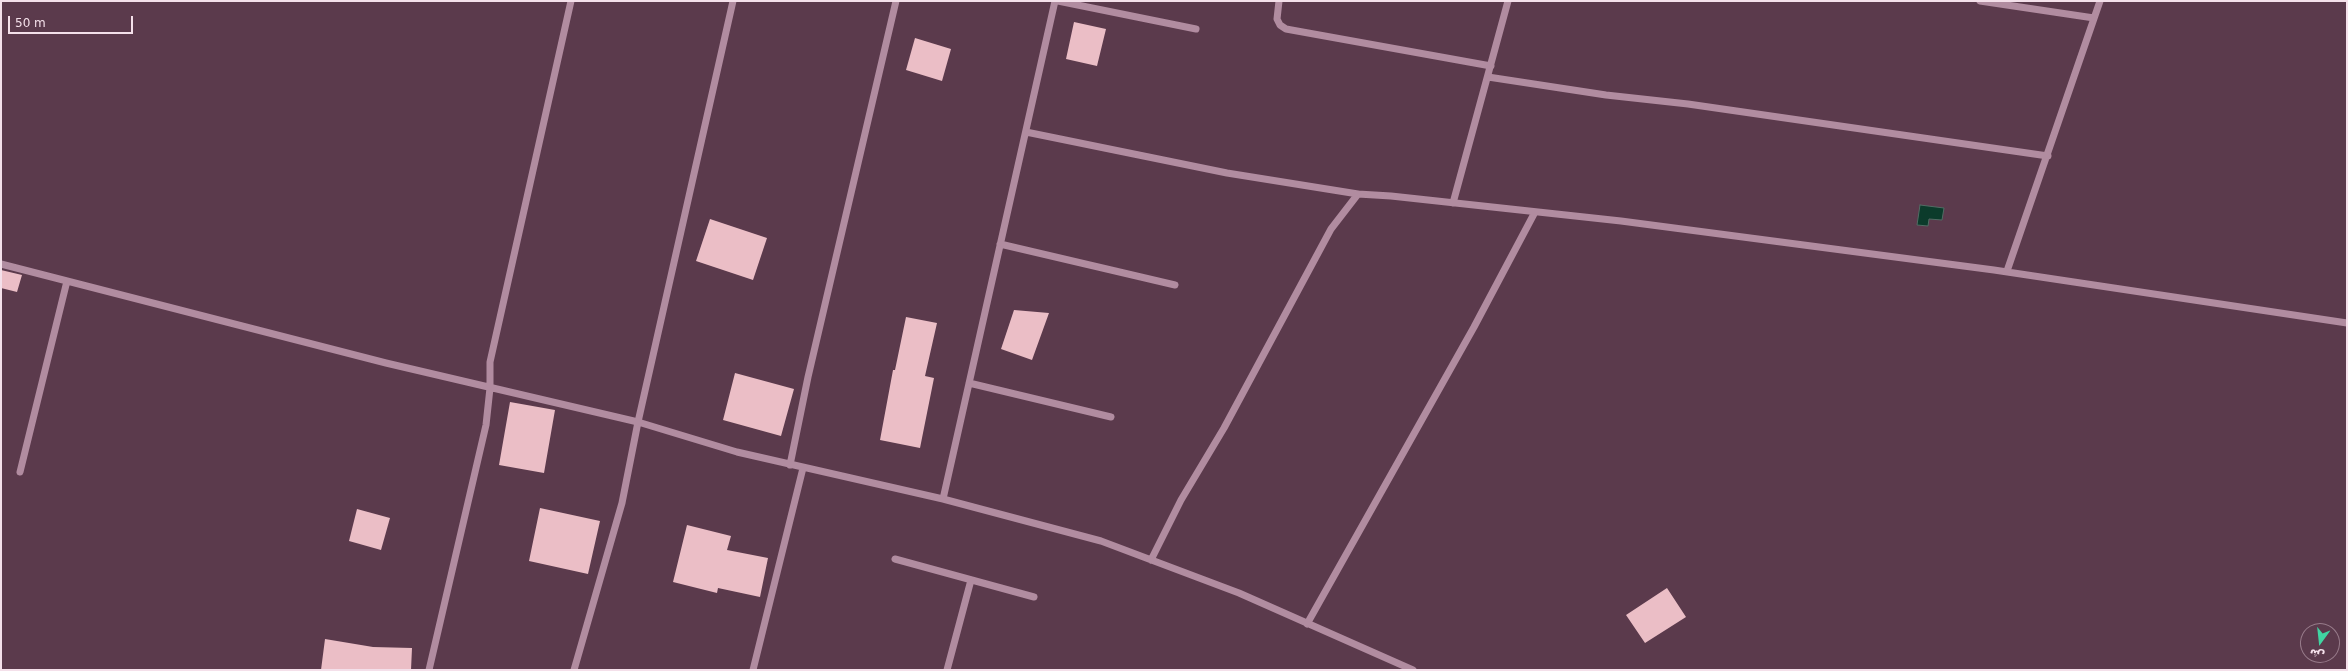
<!DOCTYPE html>
<html>
<head>
<meta charset="utf-8">
<style>
  body { margin:0 }
  #map { position:relative; width:2348px; height:671px; overflow:hidden; background:#5b3a4c; font-family:"DejaVu Sans",Vazirmatn,sans-serif }
  canvas { display:block }
  .frame { position:absolute; inset:0; border:2px solid #f4e0ea; pointer-events:none }
  .north { position:absolute; left:2300px; top:623px; width:40px; height:40px; box-sizing:border-box; background:#5b3a4c; border:1px solid #987c8b; border-radius:50%; rotate:195deg; font-size:11px; font-weight:700; line-height:16px; text-align:center; color:#f4e0ea }
  .north::after { content:''; display:block; margin:auto; width:14px; height:18px; background:#40d4a2; clip-path:polygon(50% 0,100% 100%,50% 72%,0 100%) }
  .scale { position:absolute; left:8px; top:16px; width:125px; height:18px; box-sizing:border-box; border:2px solid #f4e0ea; border-top:0; padding-left:5px; font-size:12px; line-height:14px; white-space:nowrap; color:#f4e0ea; -webkit-text-stroke:3px #5b3a4c; paint-order:stroke }
</style>
</head>
<body>
<div id="map">
<canvas width="2348" height="671"></canvas>
<div class="frame"></div>
<div class="north">ش</div>
<div class="scale">50 m</div>
</div>
<script>
const ctx = document.querySelector('canvas').getContext('2d');
ctx.lineJoin = 'round';
function paint(path, color) { ctx.fillStyle = color; ctx.fill(path, 'evenodd'); }
const poly = rows => new Path2D(rows.map(r => 'M' + r).join(''));
function strokePath(path, color, width, dash) { ctx.strokeStyle = color; ctx.lineWidth = width; ctx.lineCap = dash ? 'butt' : 'round'; ctx.setLineDash(dash || []); ctx.stroke(path); }
const water = poly([
  [1920,205,1944,208,1942,220,1929,219,1928,226,1917,225,1920,205]
]);
paint(water, '#0b3b2b');
strokePath(water, '#516c64', 1);
paint(poly([
  [1074,22,1106,29,1097,66,1066,59],
  [915,38,951,49,942,81,906,70],
  [710,219,767,238,753,280,696,261],
  [1,270,22,275,17,292,1,288],
  [1014,310,1049,313,1032,360,1001,349],
  [906,317,937,323,925,376,934,378,920,448,880,440,893,370,895,370],
  [735,373,794,389,781,436,723,420],
  [510,402,555,410,544,473,499,465],
  [540,508,600,521,588,574,529,561],
  [357,509,390,518,381,550,349,541],
  [687,525,731,536,727,550,768,558,760,597,718,588,717,593,673,582],
  [1667,588,1686,617,1645,643,1626,615],
  [325,639,373,647,412,648,411,670,321,670]
]), '#ebbec6');
strokePath(poly([
  [1058,1,1196,29],
  [1279,1,1277,19,1280,25,1286,29,1491,66],
  [1980,1,2094,18],
  [1488,77,1606,95,1688,104,2048,156],
  [1026,132,1227,173,1358,194],
  [1453,203,1508,1],
  [1000,244,1175,285],
  [1,264,386,363,638,422,737,452,943,499,1101,541,1239,593,1413,670],
  [2007,271,2100,1],
  [969,383,1111,417],
  [790,465,808,377,896,1],
  [20,472,67,281],
  [943,499,1055,1],
  [895,559,1034,597],
  [1151,560,1181,500,1224,428,1331,229,1358,194,1391,196,1621,221,1994,270,2347,323],
  [1307,624,1474,327,1535,212],
  [429,670,486,425,490,388,490,362,571,1],
  [574,670,622,503,638,422,733,1],
  [753,670,803,468],
  [947,670,971,580]
]), '#b18ca0', 7);
</script>
</body>
</html>
